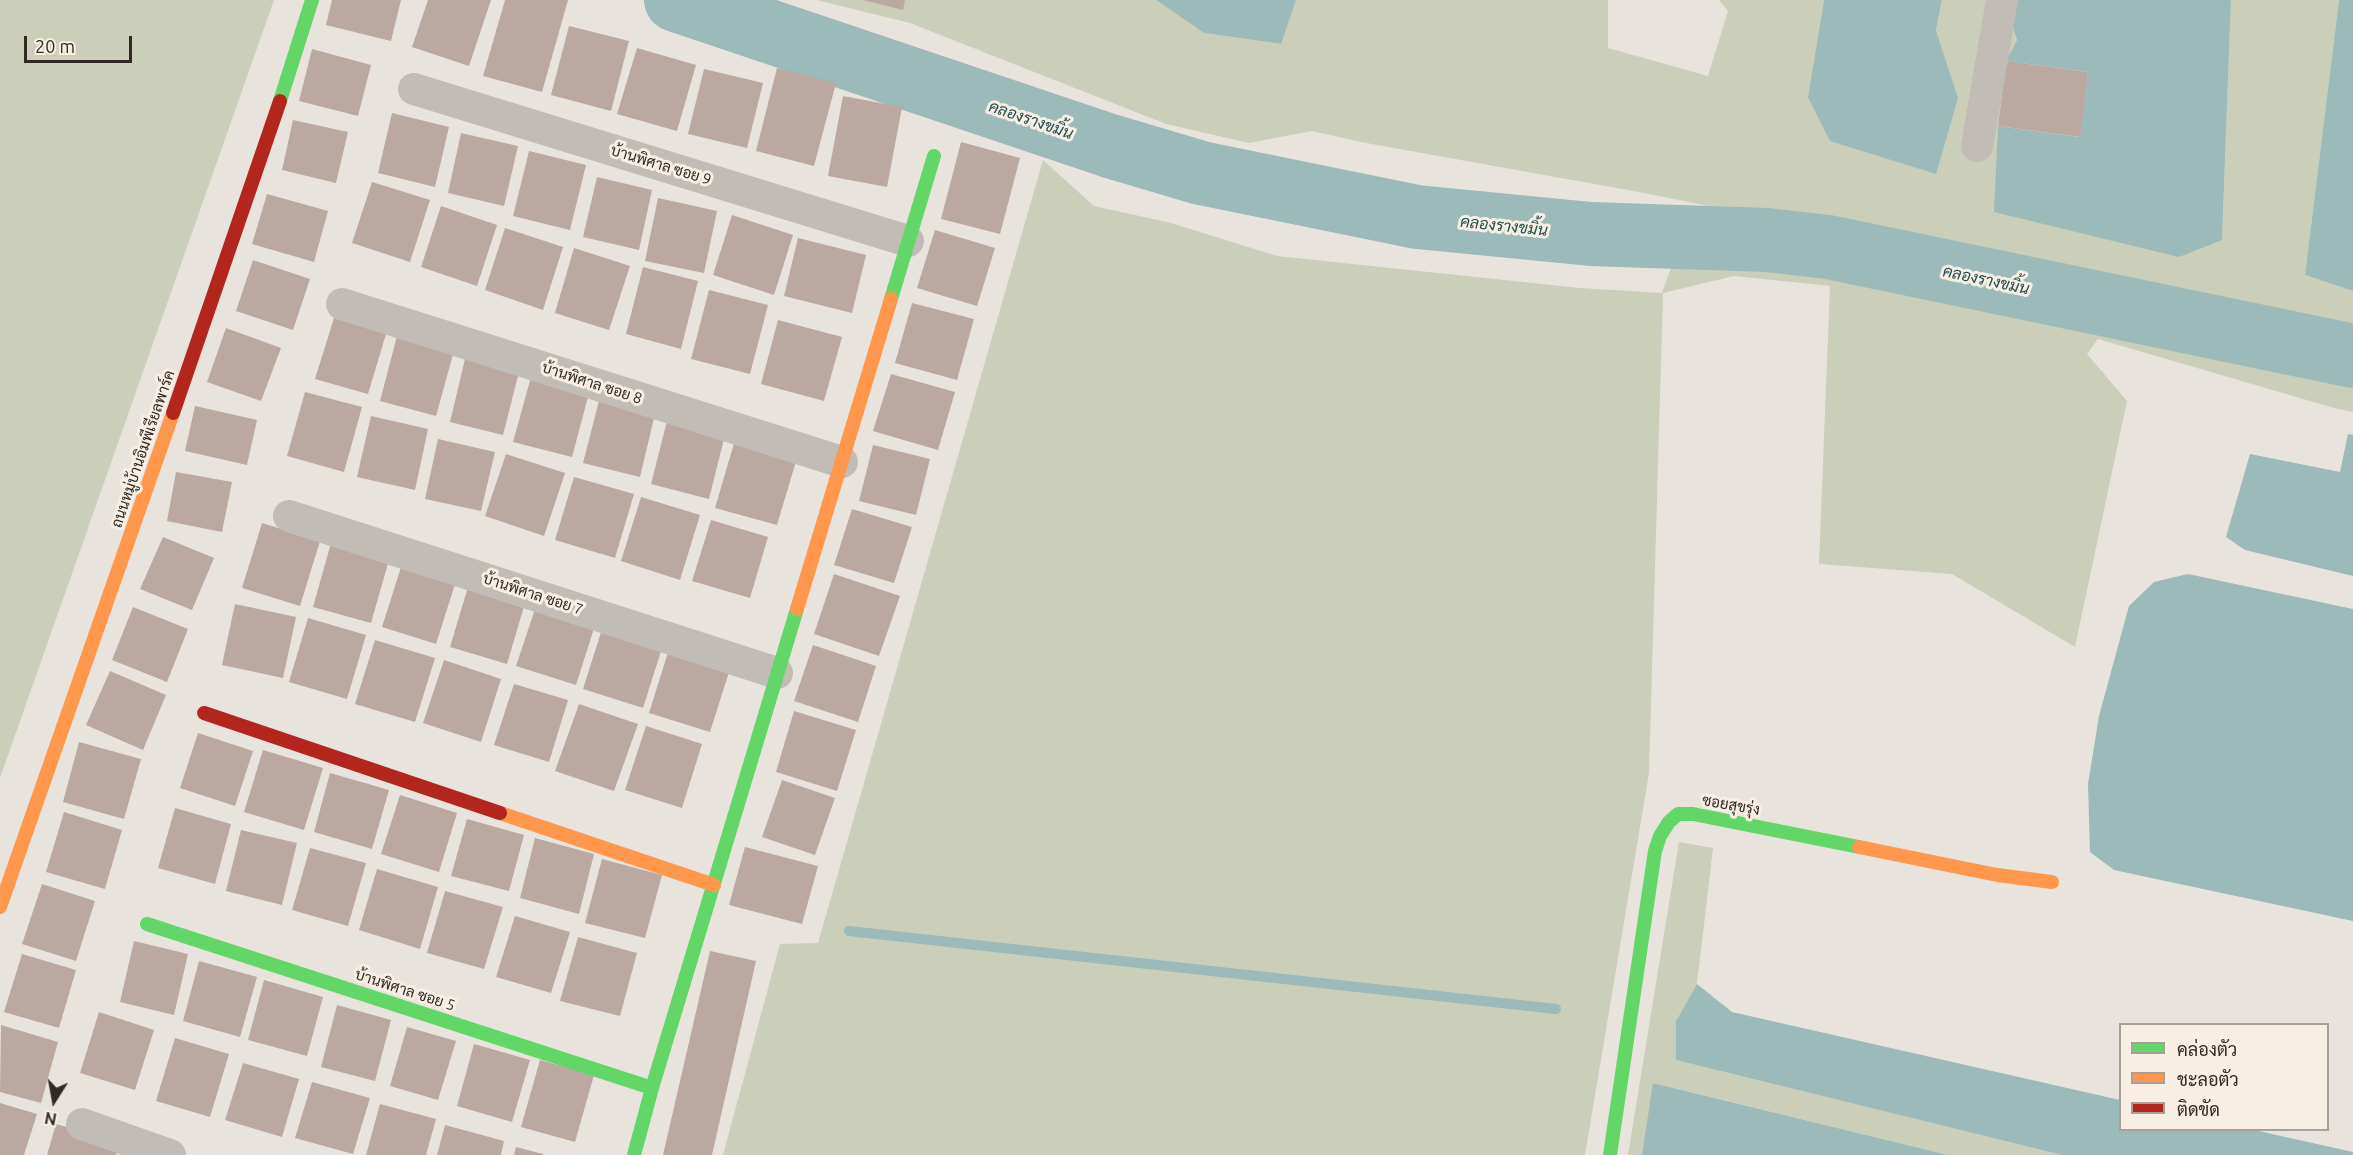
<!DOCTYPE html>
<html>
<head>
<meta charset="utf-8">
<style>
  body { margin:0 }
  #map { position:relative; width:2353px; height:1155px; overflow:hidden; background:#e9e3de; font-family:Ubuntu,Sarabun,sans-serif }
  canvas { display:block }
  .legend { position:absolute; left:2119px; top:1023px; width:210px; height:108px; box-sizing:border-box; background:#f7eee4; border:2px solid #a89f98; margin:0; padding:8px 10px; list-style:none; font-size:18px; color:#322926 }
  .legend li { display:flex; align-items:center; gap:12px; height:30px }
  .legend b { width:30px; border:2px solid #a89f98 }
  .north { position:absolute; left:24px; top:1071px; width:60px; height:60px; -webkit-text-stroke:4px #f7eee4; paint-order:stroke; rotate:191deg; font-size:16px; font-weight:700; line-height:24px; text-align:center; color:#322926 }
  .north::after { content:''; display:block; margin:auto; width:21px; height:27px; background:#322926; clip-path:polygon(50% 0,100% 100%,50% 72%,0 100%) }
  .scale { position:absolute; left:24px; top:36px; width:108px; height:27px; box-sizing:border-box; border:3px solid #322926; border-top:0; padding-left:8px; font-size:18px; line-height:21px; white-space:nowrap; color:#322926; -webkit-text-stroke:4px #f7eee4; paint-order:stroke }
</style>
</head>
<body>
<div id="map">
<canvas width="2353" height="1155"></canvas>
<ul class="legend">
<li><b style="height:8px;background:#63d668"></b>คล่องตัว</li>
<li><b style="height:8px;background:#ff974d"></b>ชะลอตัว</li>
<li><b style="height:8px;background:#b3261e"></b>ติดขัด</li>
</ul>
<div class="north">N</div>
<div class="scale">20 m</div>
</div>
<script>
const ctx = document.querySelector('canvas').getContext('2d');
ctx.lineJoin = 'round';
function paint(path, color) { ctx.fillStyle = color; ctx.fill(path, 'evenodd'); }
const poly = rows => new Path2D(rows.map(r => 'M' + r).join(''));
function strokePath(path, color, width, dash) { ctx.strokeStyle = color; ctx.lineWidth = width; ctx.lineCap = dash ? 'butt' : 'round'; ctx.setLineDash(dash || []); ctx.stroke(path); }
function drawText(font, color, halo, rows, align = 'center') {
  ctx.font = font + ' Ubuntu,Sarabun,sans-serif'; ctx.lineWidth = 6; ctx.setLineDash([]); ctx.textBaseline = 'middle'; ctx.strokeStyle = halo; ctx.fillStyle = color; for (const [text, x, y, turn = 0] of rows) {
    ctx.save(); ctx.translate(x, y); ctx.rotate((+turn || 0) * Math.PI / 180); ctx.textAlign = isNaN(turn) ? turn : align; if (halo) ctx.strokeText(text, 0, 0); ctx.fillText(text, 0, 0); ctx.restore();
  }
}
paint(poly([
  [0,0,274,0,0,778],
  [817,0,1156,0,1204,33,1280,44,1296,0,1608,0,1608,48,1708,76,1728,11,1719,0,1824,0,1808,97,1958,98,1936,30,1942,0,2004,0,2017,40,2006,61,1998,126,1995,212,2222,240,2231,0,2339,0,2305,275,2353,291,2353,344,1848,234,1639,192,1366,143,1312,131,1249,143,1166,124,910,23],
  [1043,160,1094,206,1171,223,1277,256,1580,288,1662,293,1672,265,1814,262,2176,342,2353,386,2353,412,2334,408,2098,339,2087,354,2127,401,2075,647,1952,574,1819,564,1830,286,1734,276,1663,293,1649,773,1585,1155,723,1155,780,944,818,943],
  [1679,842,1713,848,1697,984,1676,1021,1676,1060,2062,1155,1948,1155,1654,1083,1642,1155,1628,1155]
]), '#cbceb9');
paint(poly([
  [1156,0,1296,0,1281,44,1204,33],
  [1824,0,1942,0,1936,30,1958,98,1936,174,1830,141,1808,97],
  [2012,0,2231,0,2222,240,2179,257,1994,212,1998,126,2079,137,2088,72,2006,61,2017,40,2009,16],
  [2339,0,2353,0,2353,291,2305,275],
  [2348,434,2353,435,2353,576,2245,550,2226,537,2250,454,2340,472],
  [2188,574,2353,609,2353,921,2114,870,2090,852,2088,784,2099,716,2129,606,2154,582],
  [1697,984,1732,1012,2120,1100,2120,1130,2254,1130,2353,1152,2353,1155,2062,1155,1676,1060,1676,1021],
  [1653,1083,1948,1155,1642,1155]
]), '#9bbab9');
strokePath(poly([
  [849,931,1556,1009]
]), '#9bbab9', 10);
strokePath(poly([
  [676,0,1110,146,1201,173,1417,217,1591,234,1767,240,1828,247,2353,356]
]), '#9bbab9', 64);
paint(poly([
  [332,0,401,0,391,41,326,25],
  [428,0,491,0,469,66,412,47],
  [505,0,568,0,542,92,483,76],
  [863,0,905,0,903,10],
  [569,26,629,41,611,111,551,95],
  [637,48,696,65,677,131,617,114],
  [312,49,371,65,358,116,299,101],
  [2006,61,2088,72,2080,137,1998,126],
  [777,68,836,83,814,166,756,151],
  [704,69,763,83,747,148,688,134],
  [843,96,902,107,887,187,828,176],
  [392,113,449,127,435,187,378,173],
  [293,120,348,132,336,183,282,170],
  [461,133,518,146,504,206,448,193],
  [961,142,1020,158,1000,234,941,219],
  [529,151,586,165,570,230,513,216],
  [597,177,652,190,639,250,583,237],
  [372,182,430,200,410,262,352,243],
  [267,194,328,211,314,262,252,244],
  [658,198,717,211,704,273,645,261],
  [441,206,497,225,477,286,421,267],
  [732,215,793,235,774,295,713,275],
  [505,228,563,247,543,310,485,290],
  [935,230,995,248,977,306,917,288],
  [798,238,866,255,852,313,784,296],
  [574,248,630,266,609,330,555,313],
  [253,260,310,279,293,330,236,311],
  [643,267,698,281,681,349,626,334],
  [709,290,768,305,750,374,691,359],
  [912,303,974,319,957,380,895,363],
  [334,318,386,334,368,394,315,379],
  [778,320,842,337,824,401,761,384],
  [226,328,281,348,261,401,207,382],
  [397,336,454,351,436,416,380,401],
  [465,359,519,372,503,435,450,422],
  [891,374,955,392,938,450,873,431],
  [531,377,589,393,572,457,513,442],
  [305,392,362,407,344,472,287,456],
  [599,401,655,414,640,477,583,463],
  [195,406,257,420,247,465,185,451],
  [371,416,428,429,415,490,357,477],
  [667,421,725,435,709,499,651,484],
  [438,439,495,452,481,511,425,499],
  [735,440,797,458,777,525,715,508],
  [873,445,930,459,916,515,859,501],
  [506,454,565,473,544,536,485,516],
  [176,472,232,482,222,532,167,521],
  [574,477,634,494,615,558,555,540],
  [641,497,700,515,680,580,621,561],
  [852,509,912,527,894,583,834,565],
  [711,520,768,537,750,598,692,581],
  [262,523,320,541,300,606,242,588],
  [163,537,214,558,192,610,140,589],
  [331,543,389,560,371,623,313,607],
  [402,564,456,581,436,644,382,627],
  [834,574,900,596,879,656,814,634],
  [468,587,525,603,507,664,450,647],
  [537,603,596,622,576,685,516,666],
  [235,604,296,617,283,678,222,665],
  [133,607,188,629,167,682,112,660],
  [308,618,366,635,347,699,289,682],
  [603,626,663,645,643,708,583,689],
  [375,640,435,658,415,722,355,704],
  [813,645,876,666,858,722,794,701],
  [669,649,730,669,710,732,649,713],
  [444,660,501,679,481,742,423,723],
  [110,671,166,695,143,750,86,725],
  [514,684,568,700,549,762,494,745],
  [579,704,638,724,614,791,555,771],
  [794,711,856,730,837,791,776,772],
  [646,726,702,744,682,808,625,790],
  [198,733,253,751,235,806,180,788],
  [79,742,141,759,124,819,63,802],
  [263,750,323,768,304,830,244,812],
  [330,773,389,790,372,849,314,832],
  [782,780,835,798,815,855,762,837],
  [400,795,457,813,439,872,381,854],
  [175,808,231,824,215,884,158,868],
  [64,812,122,830,105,889,46,872],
  [467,819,524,835,509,891,451,876],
  [241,830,297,843,282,905,226,891],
  [535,838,594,854,579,914,520,898],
  [745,847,818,866,802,924,729,905],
  [310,848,366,863,348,926,292,910],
  [602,859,662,875,645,938,585,923],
  [377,869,438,887,420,949,359,930],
  [42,884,95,901,76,961,22,944],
  [445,891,503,907,484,969,427,953],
  [515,916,570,932,551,993,496,977],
  [578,937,637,953,620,1016,560,1001],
  [134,941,188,954,174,1015,120,1002],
  [710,951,756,961,712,1155,663,1155],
  [22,954,76,970,59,1028,4,1012],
  [199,961,257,977,240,1037,183,1021],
  [264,980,323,997,307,1056,248,1040],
  [337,1005,391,1020,375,1081,321,1067],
  [99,1012,154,1030,135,1090,80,1073],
  [1,1025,58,1042,41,1103,0,1092],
  [407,1027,456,1041,438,1100,390,1086],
  [175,1038,229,1054,210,1117,156,1101],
  [474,1044,530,1060,512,1122,457,1106],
  [540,1060,594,1075,575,1142,521,1127],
  [243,1063,299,1079,282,1137,225,1120],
  [312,1082,370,1098,353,1154,295,1138],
  [0,1103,37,1114,24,1155,0,1155],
  [380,1104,436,1119,426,1155,366,1155],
  [56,1124,120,1142,116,1155,47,1155],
  [445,1125,504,1141,501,1155,437,1155],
  [516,1147,543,1154,543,1155,514,1155]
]), '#bba8a1');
strokePath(poly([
  [414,89,908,241],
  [1977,146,2002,0],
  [342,304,842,462],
  [289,516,777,673],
  [82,1124,170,1155]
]), '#c2bcb7', 32);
strokePath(poly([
  [280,101,312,0],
  [891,299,934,156],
  [147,924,652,1088],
  [634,1155,652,1088,797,609],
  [1610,1155,1655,851,1660,836,1669,822,1678,814,1693,814,1859,847]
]), '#63d668', 14);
strokePath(poly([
  [797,609,891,299],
  [500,813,714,885],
  [1859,847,1997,875,2052,882],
  [0,907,173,413]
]), '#ff974d', 14);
strokePath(poly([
  [173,413,280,101],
  [204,713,500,813]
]), '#b3261e', 14);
drawText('15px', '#322926', '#f7eee4', [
  ["บ้านพิศาล ซอย 9",661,165,17],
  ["บ้านพิศาล ซอย 8",592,383,18],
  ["ถนนหมู่บ้านอิมพีเรียลพาร์ค",143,449,-71],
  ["บ้านพิศาล ซอย 7",533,594,18],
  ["ซอยสุขรุ่ง",1731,805,10],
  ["บ้านพิศาล ซอย 5",405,990,18]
]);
drawText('italic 16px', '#204e50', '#f7eee4', [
  ["คลองรางขมิ้น",1031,120,19],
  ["คลองรางขมิ้น",1504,226,6],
  ["คลองรางขมิ้น",1986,280,12]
]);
</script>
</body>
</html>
